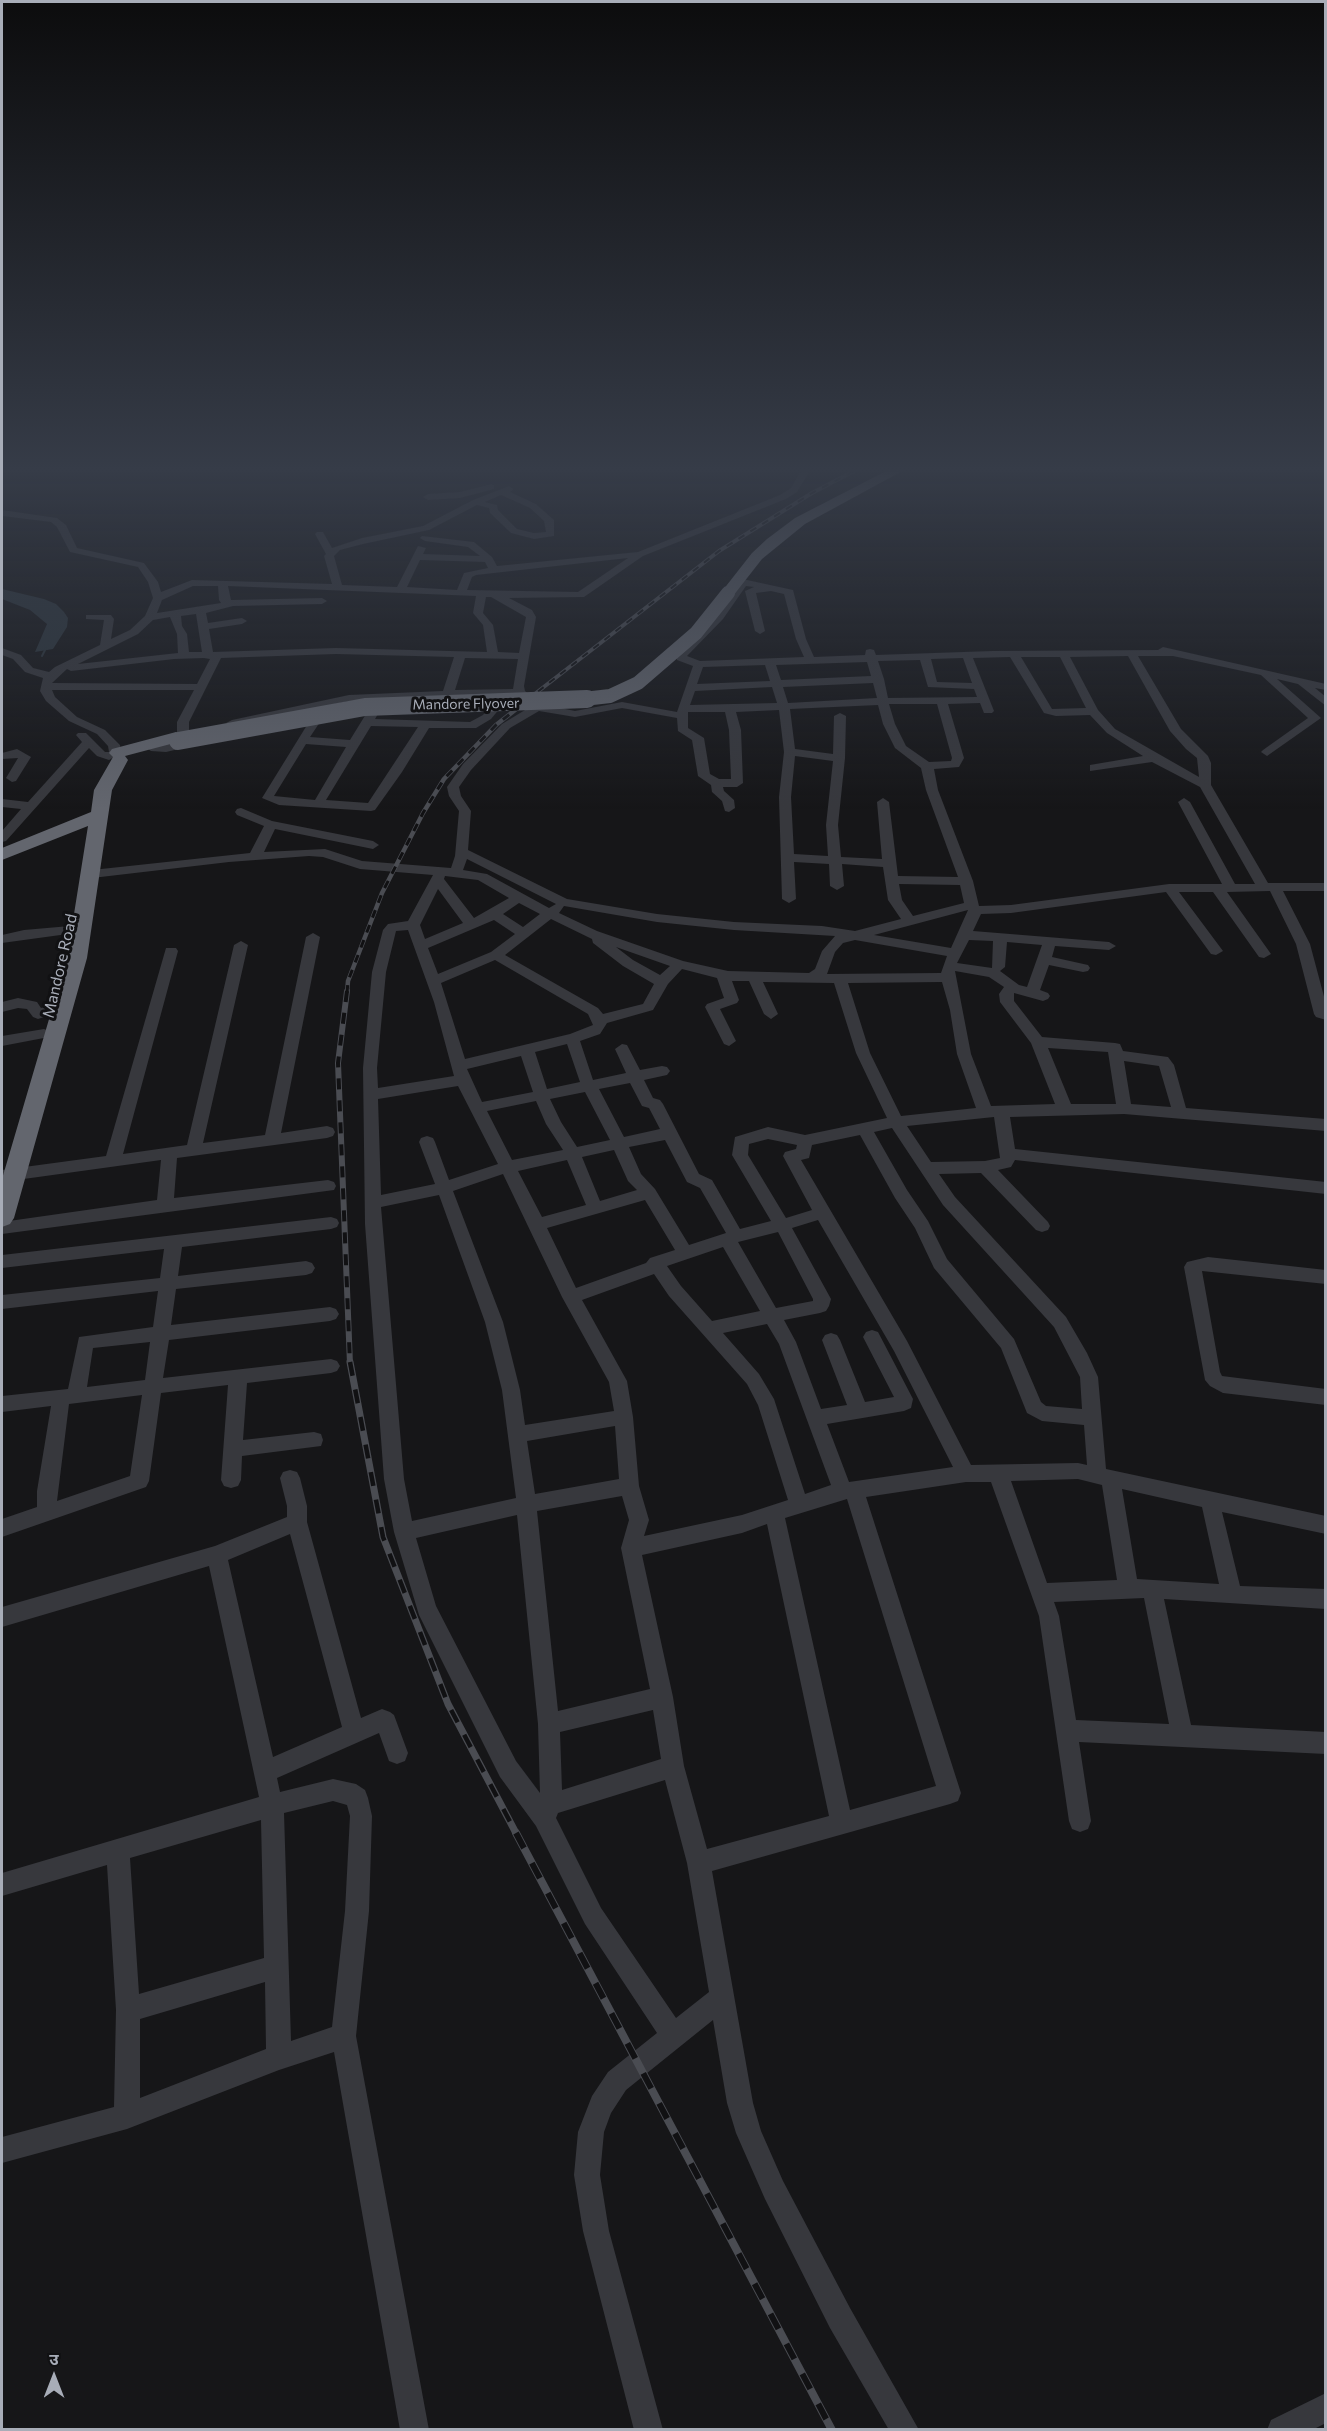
<!DOCTYPE html>
<html>
<head>
<meta charset="utf-8">
<style>
  body { margin:0 }
  #map { position:relative; width:1327px; height:2431px; overflow:hidden; background:#161618; font-family:Commissioner,"Noto Sans Devanagari",sans-serif }
  canvas { display:block }
  .frame { position:absolute; inset:0; border:3px solid #a8adb8; pointer-events:none }
  .north { position:absolute; left:24px; top:2347px; width:60px; height:60px; -webkit-text-stroke:4px #111113; paint-order:stroke; rotate:0deg; font-size:16px; font-weight:700; line-height:24px; text-align:center; color:#a8adb8 }
  .north::after { content:''; display:block; margin:auto; width:21px; height:27px; background:#a8adb8; clip-path:polygon(50% 0,100% 100%,50% 72%,0 100%) }
</style>
</head>
<body>
<div id="map">
<canvas width="1327" height="2431"></canvas>
<div class="frame"></div>
<div class="north">उ</div>
</div>
<script>
const ctx = document.querySelector('canvas').getContext('2d');
ctx.lineJoin = 'round';
function paint(path, color) { ctx.fillStyle = color; ctx.fill(path, 'evenodd'); }
const poly = rows => new Path2D(rows.map(r => 'M' + r).join(''));
function strokePath(path, color, width, dash) { ctx.strokeStyle = color; ctx.lineWidth = width; ctx.lineCap = dash ? 'butt' : 'round'; ctx.setLineDash(dash || []); ctx.stroke(path); }
function drawText(font, color, halo, rows, align = 'center') {
  ctx.font = font + ' Commissioner,sans-serif'; ctx.lineWidth = 6; ctx.setLineDash([]); ctx.textBaseline = 'middle'; ctx.strokeStyle = halo; ctx.fillStyle = color; for (const [text, x, y, turn = 0] of rows) {
    ctx.save(); ctx.translate(x, y); ctx.rotate((+turn || 0) * Math.PI / 180); ctx.textAlign = isNaN(turn) ? turn : align; if (halo) ctx.strokeText(text, 0, 0); ctx.fillText(text, 0, 0); ctx.restore();
  }
}
paint(poly([
  [2,589,44,599,56,604,64,612,68,618,67,627,53,649,35,652,47,624,30,610,2,599]
]), '#2c353c');
strokePath(poly([
  [42,656,46,648]
]), '#2c353c', 2);
paint(poly([
  [802,469,811,469,797,492,786,499,643,556,584,597,509,598,532,610,536,617,524,686,525,691,541,704,575,711,622,702,677,712,693,666,677,660,677,654,715,615,738,584,733,581,738,578,793,590,806,639,814,657,865,655,866,650,870,649,874,650,876,655,993,651,1158,650,1163,647,1326,684,1326,690,1315,688,1326,697,1326,706,1298,684,1277,679,1321,718,1267,756,1261,752,1263,750,1308,718,1261,675,1173,656,1138,656,1181,729,1208,756,1211,763,1211,785,1268,883,1326,883,1326,891,1283,891,1310,944,1326,1004,1326,1020,1316,1017,1314,1014,1296,944,1270,891,1227,892,1271,954,1264,958,1259,957,1213,892,1179,892,1223,951,1216,955,1211,954,1166,892,1011,913,981,914,973,931,1109,942,1116,946,1109,950,1055,946,1052,957,1088,965,1090,968,1088,971,1083,972,1049,965,1040,990,1048,993,1050,996,1048,999,1043,1001,1014,993,1014,1001,1042,1037,1115,1043,1120,1044,1123,1051,1168,1057,1174,1065,1186,1108,1326,1119,1326,1131,1124,1114,1010,1117,1015,1149,1326,1182,1326,1194,1015,1160,1011,1167,998,1170,1048,1222,1050,1226,1048,1230,1042,1232,1036,1230,981,1173,939,1174,955,1197,1066,1317,1087,1353,1098,1377,1106,1469,1326,1516,1326,1534,1222,1512,1240,1586,1326,1589,1326,1609,1164,1599,1191,1725,1326,1732,1326,1754,1079,1742,1091,1821,1088,1829,1080,1832,1072,1829,1069,1821,1039,1616,991,1482,966,1482,866,1497,961,1793,958,1801,950,1804,712,1871,753,2103,761,2131,783,2181,850,2308,919,2430,889,2430,830,2328,765,2199,736,2133,727,2103,713,2020,626,2090,611,2113,604,2132,600,2175,609,2231,663,2430,634,2430,583,2231,574,2175,578,2132,592,2096,608,2072,657,2033,585,1924,536,1826,500,1777,419,1615,394,1532,384,1479,365,1224,363,1068,372,972,383,930,388,924,408,921,433,875,360,869,323,857,309,856,229,862,92,878,86,874,92,870,250,853,264,826,237,815,235,812,237,809,241,808,272,821,373,841,379,845,373,849,275,829,264,852,325,849,362,861,451,868,455,856,459,811,449,796,447,787,463,764,502,724,530,707,517,695,510,696,491,719,476,728,429,728,402,772,375,810,371,811,279,805,262,798,312,717,320,717,322,719,310,737,350,740,366,714,352,714,352,710,373,708,378,714,375,719,470,722,483,715,498,696,349,701,232,726,226,723,232,720,349,695,443,691,454,657,336,654,221,658,189,722,189,734,183,737,177,734,177,722,194,690,52,690,55,697,77,717,105,730,120,745,121,753,109,760,97,756,89,748,6,841,2,842,2,831,21,809,2,807,2,799,28,802,82,742,76,735,78,733,86,733,105,752,109,752,108,746,97,734,69,721,46,701,40,691,43,678,25,672,13,659,2,655,2,648,21,655,33,668,49,672,55,667,100,645,104,620,86,619,86,615,111,615,114,619,111,639,130,630,145,616,153,598,148,582,138,567,70,552,57,527,51,522,2,516,2,510,57,518,66,525,77,548,144,563,158,582,161,592,192,580,332,584,324,556,326,554,315,534,317,532,323,532,332,548,362,538,423,526,473,500,509,486,514,489,510,492,536,504,554,520,554,536,534,539,511,533,490,513,489,508,477,505,429,530,363,544,340,550,334,556,342,585,397,587,418,546,426,548,423,554,480,556,468,547,425,541,420,538,422,536,474,542,492,557,497,566,638,552,780,495,791,488,802,469],
  [501,495,530,508,544,521,546,532,534,533,517,529,498,510,497,505,485,502,501,495],
  [628,558,578,592,467,590,472,577,476,575,628,558],
  [420,560,485,562,488,568,464,573,457,590,407,587,420,560],
  [193,586,218,586,219,600,221,603,157,613,162,600,193,586],
  [228,586,476,596,473,613,483,625,487,652,336,648,213,652,209,629,242,624,247,621,242,618,208,623,206,613,233,606,322,604,327,601,322,598,231,600,228,586],
  [746,586,754,587,745,591,755,631,760,634,765,631,756,593,771,591,784,594,796,639,804,657,700,661,687,656,723,619,746,586],
  [486,597,491,597,526,617,519,653,498,652,493,625,483,613,486,597],
  [196,614,202,652,189,652,187,634,182,626,181,616,196,614],
  [170,617,177,634,178,653,78,664,138,634,153,620,170,617],
  [1128,656,1170,731,1186,749,1197,758,1199,777,1115,729,1098,710,1070,657,1128,656],
  [1010,657,1044,713,1056,716,1090,715,1107,733,1143,756,1090,765,1090,771,1152,762,1200,787,1255,884,1235,884,1190,802,1184,798,1178,802,1222,884,1169,884,1011,905,979,906,973,881,938,790,934,769,959,767,964,758,948,704,980,703,984,713,992,713,994,711,973,658,1010,657],
  [1021,657,1060,657,1086,708,1052,709,1021,657],
  [204,658,210,659,197,684,52,683,67,669,71,671,174,659,204,658],
  [465,658,518,659,513,689,455,690,465,658],
  [963,658,972,683,937,682,931,659,963,658],
  [920,660,928,687,974,689,977,697,888,698,884,679,878,661,920,660],
  [867,662,871,676,781,680,776,665,867,662],
  [765,665,770,681,697,684,703,667,765,665],
  [873,683,877,698,788,703,783,687,873,683],
  [772,687,777,703,690,705,695,691,772,687],
  [889,704,937,704,952,758,951,761,929,762,906,746,895,724,889,704],
  [878,705,883,724,895,748,921,768,926,790,958,877,898,876,889,802,883,798,877,802,882,859,841,857,838,825,845,758,846,716,840,713,834,716,833,754,795,749,790,709,878,705],
  [622,708,677,718,678,731,692,740,698,776,711,785,712,792,722,801,725,811,729,812,735,808,734,800,724,791,723,787,737,787,743,783,741,730,736,712,779,710,784,752,779,797,782,899,789,903,796,899,794,862,829,864,830,886,837,890,844,886,842,864,883,867,888,900,901,919,855,931,822,926,734,922,657,914,567,899,468,850,471,811,461,796,459,787,471,770,510,728,539,711,575,717,622,708],
  [688,712,725,712,729,730,731,779,719,779,710,774,704,738,688,728,688,712],
  [371,726,418,727,368,803,326,800,371,726],
  [306,744,346,747,315,800,274,796,306,744],
  [795,756,833,761,826,825,828,856,794,854,791,797,795,756],
  [467,859,556,904,549,908,487,874,463,870,467,859],
  [445,876,478,880,509,898,474,918,444,879,445,876],
  [899,884,960,885,964,903,913,916,902,900,899,884],
  [438,889,463,923,425,939,420,925,438,889],
  [519,903,540,914,523,927,503,914,519,903],
  [564,906,657,922,734,930,835,936,822,951,815,969,809,973,728,971,683,961,597,931,559,913,564,906],
  [968,910,951,948,874,935,968,910],
  [551,919,592,939,593,943,623,966,654,984,643,1004,603,1014,598,1008,505,955,551,919],
  [494,920,515,934,491,952,438,974,428,948,494,920],
  [408,930,434,1002,454,1076,378,1088,377,1068,386,972,396,931,408,930],
  [855,940,947,956,941,973,827,974,835,952,843,943,855,940],
  [969,940,993,941,992,968,957,963,969,940],
  [1007,942,1042,945,1027,987,1019,985,1000,971,1005,967,1007,942],
  [616,947,670,966,660,975,633,960,616,947],
  [495,960,588,1014,593,1025,570,1034,465,1059,441,983,495,960],
  [682,969,717,978,724,998,707,1004,705,1007,724,1044,729,1046,736,1041,720,1009,737,1003,739,1000,732,981,749,981,764,1014,771,1019,778,1014,763,982,834,983,856,1053,887,1118,805,1135,768,1127,735,1137,732,1155,771,1221,740,1229,712,1180,699,1174,663,1104,660,1100,653,1098,644,1080,667,1075,670,1071,667,1067,662,1066,640,1070,627,1045,622,1044,615,1049,626,1073,593,1080,580,1041,600,1034,607,1023,653,1010,668,984,682,969],
  [955,971,989,977,1004,987,999,994,1000,1002,1031,1043,1055,1104,991,1106,971,1054,955,971],
  [942,982,950,1010,957,1054,976,1108,901,1116,870,1053,848,983,942,982],
  [567,1044,580,1082,547,1089,535,1052,567,1044],
  [1048,1048,1108,1052,1116,1104,1071,1104,1048,1048],
  [521,1056,533,1092,482,1102,467,1069,521,1056],
  [1124,1061,1159,1066,1171,1107,1131,1104,1124,1061],
  [630,1083,642,1106,649,1108,660,1129,624,1137,599,1089,630,1083],
  [458,1086,498,1164,449,1180,435,1142,433,1138,427,1136,421,1138,419,1142,435,1184,381,1195,378,1099,458,1086],
  [585,1092,610,1140,577,1147,561,1122,550,1099,585,1092],
  [536,1101,546,1124,563,1150,512,1160,487,1111,536,1101],
  [994,1117,1000,1158,985,1161,931,1162,907,1126,994,1117],
  [892,1128,943,1205,1054,1327,1080,1377,1082,1409,1046,1406,1041,1402,1014,1339,947,1259,928,1221,907,1190,874,1132,892,1128],
  [860,1135,895,1198,915,1228,934,1268,1001,1348,1027,1413,1042,1421,1084,1425,1087,1465,1078,1463,971,1465,907,1341,801,1160,809,1158,812,1145,860,1135],
  [768,1139,797,1145,796,1149,785,1152,783,1156,812,1210,786,1218,748,1155,749,1144,768,1139],
  [665,1140,687,1182,700,1188,726,1233,689,1245,655,1189,641,1174,629,1147,665,1140],
  [614,1150,628,1181,637,1190,600,1201,582,1157,614,1150],
  [567,1160,586,1205,542,1217,518,1171,567,1160],
  [503,1174,562,1297,609,1382,614,1411,525,1425,520,1390,503,1322,453,1191,503,1174],
  [439,1195,485,1322,502,1390,516,1498,412,1521,404,1479,381,1207,439,1195],
  [645,1200,675,1250,650,1258,646,1263,576,1288,547,1228,645,1200],
  [818,1220,894,1351,953,1467,849,1482,827,1424,904,1411,911,1408,913,1399,878,1332,872,1330,866,1332,863,1337,894,1397,865,1402,840,1340,837,1335,831,1333,825,1335,822,1340,847,1405,821,1409,796,1342,784,1320,820,1313,826,1311,829,1306,831,1299,792,1228,818,1220],
  [778,1232,813,1299,813,1301,776,1308,738,1242,778,1232],
  [723,1247,760,1311,712,1321,681,1286,667,1266,723,1247],
  [654,1274,669,1296,747,1384,758,1405,788,1500,742,1515,644,1536,649,1520,639,1486,633,1417,627,1381,582,1300,654,1274],
  [767,1324,779,1344,831,1485,805,1494,774,1399,759,1374,723,1333,767,1324],
  [615,1426,619,1479,535,1494,527,1441,615,1426],
  [1078,1479,1102,1485,1117,1580,1047,1583,1011,1481,1078,1479],
  [1122,1489,1202,1507,1219,1584,1137,1579,1122,1489],
  [622,1496,629,1520,621,1548,650,1689,558,1711,537,1511,622,1496],
  [847,1499,936,1786,850,1810,785,1518,847,1499],
  [517,1515,538,1724,540,1793,516,1761,436,1606,416,1538,517,1515],
  [767,1524,829,1816,707,1849,684,1766,673,1697,642,1555,742,1533,767,1524],
  [1144,1598,1169,1724,1076,1720,1059,1616,1054,1602,1144,1598],
  [653,1710,661,1759,562,1790,560,1732,653,1710],
  [665,1780,687,1863,709,1992,676,2018,601,1908,556,1818,558,1813,665,1780],
  [491,484,494,485,494,489,460,498,428,500,423,497,428,494,460,492,491,484],
  [192,740,196,741,196,745,166,752,151,751,145,747,151,743,166,744,192,740],
  [17,749,31,757,16,781,12,782,6,778,18,758,2,759,2,753,17,749],
  [70,926,77,930,75,933,2,943,2,935,24,930,70,926],
  [313,933,320,937,281,1133,327,1126,333,1128,335,1132,333,1136,327,1138,177,1158,174,1198,328,1180,334,1182,336,1186,334,1190,2,1234,2,1222,157,1200,161,1160,2,1182,2,1170,106,1156,166,948,176,948,178,951,123,1154,187,1145,234,945,241,941,248,945,203,1143,265,1135,306,937,313,933],
  [18,998,37,1002,41,1008,51,1005,58,1010,56,1013,38,1019,33,1017,27,1009,18,1008,2,1012,2,1002,18,998],
  [44,1029,49,1031,51,1034,49,1037,2,1046,2,1036,44,1029],
  [331,1217,337,1219,339,1223,337,1227,331,1229,182,1247,178,1276,306,1261,312,1263,315,1268,312,1273,306,1275,176,1289,171,1325,330,1307,336,1309,339,1314,336,1319,330,1321,169,1340,163,1378,331,1359,337,1361,340,1366,337,1371,331,1373,247,1383,243,1440,314,1432,321,1434,323,1440,321,1446,242,1456,241,1480,238,1486,231,1488,224,1486,221,1480,228,1385,161,1393,149,1481,146,1487,2,1537,2,1519,37,1507,37,1491,51,1406,2,1412,2,1396,68,1389,79,1337,153,1327,158,1291,2,1309,2,1295,160,1278,164,1249,2,1268,2,1255,331,1217],
  [150,1342,145,1380,87,1387,93,1348,150,1342],
  [142,1395,130,1476,57,1501,69,1404,142,1395],
  [1208,1257,1326,1270,1326,1284,1202,1271,1220,1372,1222,1376,1326,1389,1326,1405,1223,1393,1210,1386,1205,1380,1184,1267,1187,1262,1208,1257],
  [290,1470,297,1472,300,1478,307,1506,307,1522,361,1718,382,1709,390,1712,394,1715,408,1753,405,1761,397,1764,389,1761,379,1733,277,1778,280,1792,333,1779,356,1784,365,1790,368,1798,372,1816,369,1911,356,2036,429,2430,400,2430,334,2052,279,2070,127,2129,2,2163,2,2137,114,2107,116,2010,107,1865,2,1896,2,1873,259,1797,209,1566,2,1627,2,1607,215,1546,287,1517,287,1506,280,1478,283,1472,290,1470],
  [290,1534,342,1727,273,1757,228,1560,290,1534],
  [333,1801,347,1805,350,1816,345,1911,332,2027,291,2041,284,1813,333,1801],
  [261,1820,264,1958,139,1994,130,1858,261,1820],
  [265,1982,266,2049,140,2098,140,2019,265,1982],
  [1326,2393,1326,2423,1312,2430,1267,2430,1271,2420,1326,2393]
]), '#37383d');
paint(poly([
  [890,469,906,469,805,524,762,559,733,596,723,596,721,593,723,590,752,553,767,539,795,518,890,469],
  [176,732,184,737,182,741,125,756,128,760,112,790,87,958,14,1218,10,1224,2,1227,2,1179,67,958,88,826,2,860,2,848,91,812,94,790,113,757,109,753,112,749,176,732]
]), '#63666e');
const railFar4 = poly([
  [527,700,719,551,812,493,858,469]
]);
const railFar3 = poly([
  [347,993,348,981,382,893,423,813,444,779,496,725,529,699]
]);
const railFar2 = poly([
  [347,991,338,1063,350,1364]
]);
const railFar1 = poly([
  [350,1362,383,1537,448,1704,517,1835]
]);
const rail = poly([
  [516,1833,832,2430]
]);
strokePath(railFar4, '#4a4c52', 4);
strokePath(railFar3, '#4a4c52', 4.5);
strokePath(railFar2, '#4a4c52', 6);
strokePath(railFar1, '#4a4c52', 7);
strokePath(rail, '#4a4c52', 8);
strokePath(railFar4, '#111113', 2, [7]);
strokePath(railFar3, '#111113', 3, [8]);
strokePath(railFar2, '#111113', 4, [11]);
strokePath(railFar1, '#111113', 4.5, [14]);
strokePath(rail, '#111113', 6, [17]);
strokePath(poly([
  [575,700,610,696,638,683,696,633,728,593]
]), '#63666e', 14);
strokePath(poly([
  [178,741,365,707,587,699]
]), '#63666e', 18);
const sky = ctx.createLinearGradient(0, 0, 0, 810);
sky.addColorStop(0, '#0c0c0d');
sky.addColorStop(0.58, '#363c48');
sky.addColorStop(1, '#363c4800');
ctx.fillStyle = sky;
ctx.fillRect(0, 0, 1327, 810);
drawText('14px', '#a8adb8', '#111113', [
  ["Mandore Flyover",466,704,-1]
]);
drawText('16px', '#a8adb8', '#111113', [
  ["Mandore Road",60,966,-77]
]);
</script>
</body>
</html>
